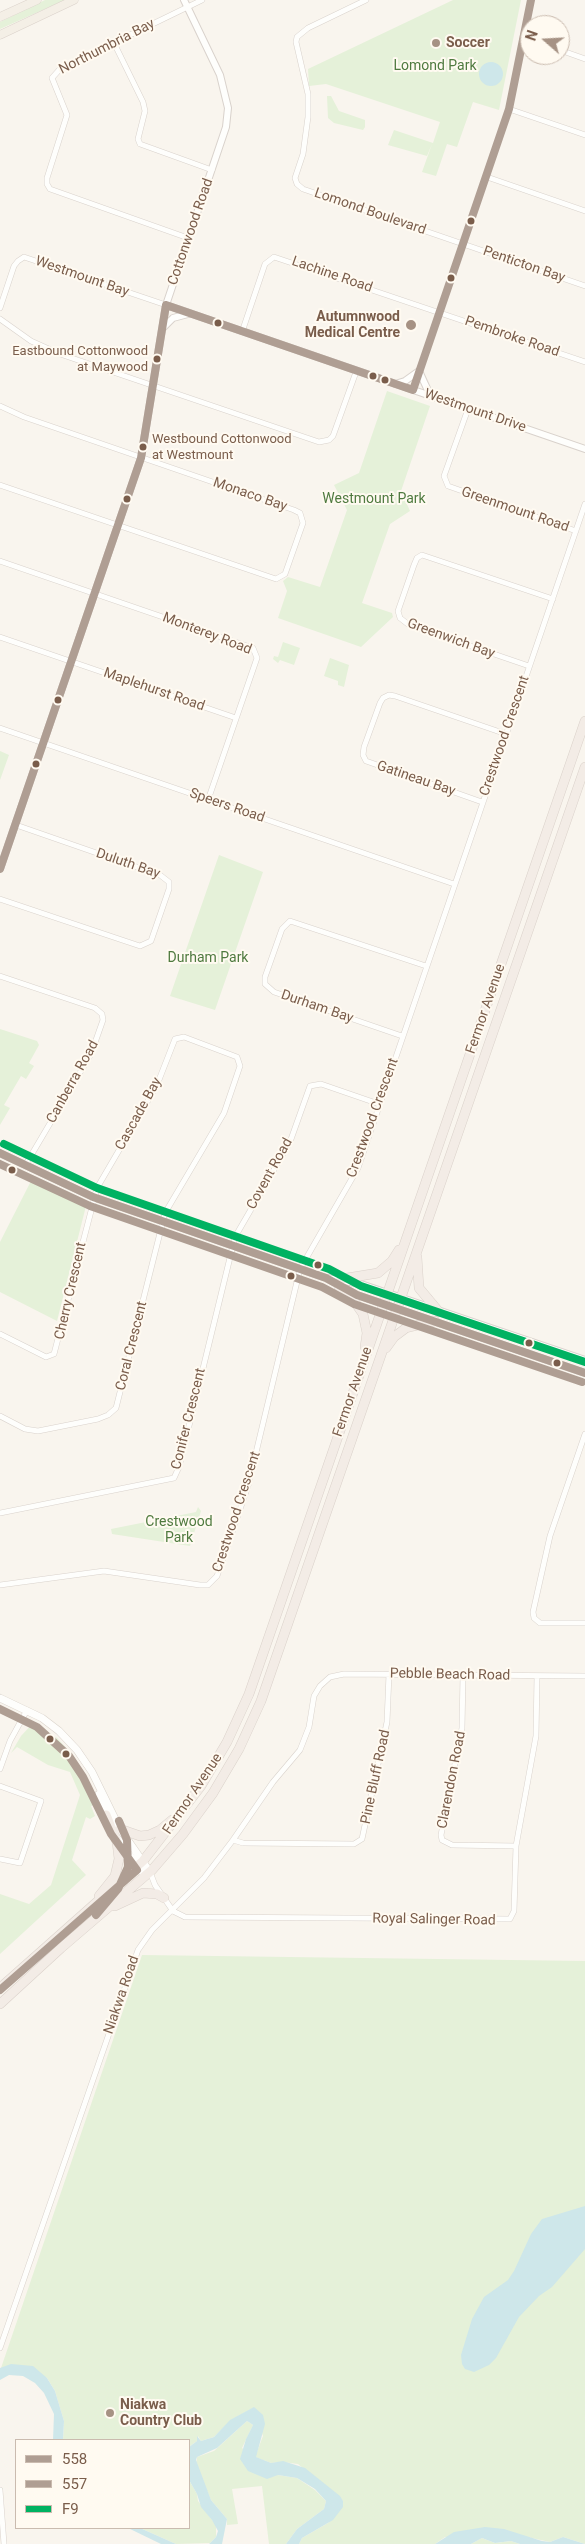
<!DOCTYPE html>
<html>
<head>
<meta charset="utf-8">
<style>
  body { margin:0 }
  #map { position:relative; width:585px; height:2544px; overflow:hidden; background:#f9f5ee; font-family:Roboto,sans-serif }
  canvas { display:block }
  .legend { position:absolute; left:15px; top:2439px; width:175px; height:90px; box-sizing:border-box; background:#fffaf1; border:1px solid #cabbaf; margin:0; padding:6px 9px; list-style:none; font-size:15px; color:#7a5d4b }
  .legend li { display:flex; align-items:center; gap:10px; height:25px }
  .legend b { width:25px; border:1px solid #cabbaf }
  .north { position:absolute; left:520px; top:15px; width:50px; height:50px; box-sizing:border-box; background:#fffaf1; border:1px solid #cabbaf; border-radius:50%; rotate:289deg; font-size:14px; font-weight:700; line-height:20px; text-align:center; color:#7a5d4b }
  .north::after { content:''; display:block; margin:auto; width:18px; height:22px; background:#a69284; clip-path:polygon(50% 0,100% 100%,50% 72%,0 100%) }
</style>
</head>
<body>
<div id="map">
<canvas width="585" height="2544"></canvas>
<ul class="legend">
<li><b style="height:6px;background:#af9e93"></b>558</li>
<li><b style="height:6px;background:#af9e93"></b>557</li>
<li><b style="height:6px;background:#00b262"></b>F9</li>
</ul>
<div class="north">N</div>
</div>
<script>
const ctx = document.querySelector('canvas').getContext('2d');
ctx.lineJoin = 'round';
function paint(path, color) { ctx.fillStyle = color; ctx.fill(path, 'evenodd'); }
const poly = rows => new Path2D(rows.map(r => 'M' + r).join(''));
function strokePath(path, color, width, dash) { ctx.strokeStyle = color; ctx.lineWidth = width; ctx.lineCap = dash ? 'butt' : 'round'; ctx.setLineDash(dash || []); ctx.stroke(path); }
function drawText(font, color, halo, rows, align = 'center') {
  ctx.font = font + ' Roboto,sans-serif'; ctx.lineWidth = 4; ctx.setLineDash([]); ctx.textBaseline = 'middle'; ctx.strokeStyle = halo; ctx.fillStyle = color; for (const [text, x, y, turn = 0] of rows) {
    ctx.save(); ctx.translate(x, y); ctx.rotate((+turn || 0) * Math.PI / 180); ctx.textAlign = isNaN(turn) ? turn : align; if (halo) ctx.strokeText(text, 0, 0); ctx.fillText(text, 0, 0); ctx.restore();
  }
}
paint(poly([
  [45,0,65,0,0,29,0,22],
  [453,0,521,0,499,110,473,102,457,147,447,144,436,176,422,172,432,144,427,156,388,145,394,130,433,143,440,122,326,84,309,86,308,69],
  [327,96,331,96,339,111,365,120,365,127,363,130,334,123,328,118],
  [387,391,430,406,401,491,410,511,390,524,362,603,392,613,393,617,361,647,278,618,287,591,283,581,288,577,320,587,347,510,334,485,359,473],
  [283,642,300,648,294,665,280,660,278,663,273,659,274,656,278,657],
  [330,658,349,665,344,687,338,685,338,681,324,676],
  [0,751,9,755,0,780],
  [219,855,263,872,215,1010,170,996],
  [0,1029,37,1041,39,1045,29,1063,34,1066,26,1079,21,1076,4,1105,10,1108,0,1125],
  [32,1179,86,1206,57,1321,0,1292,0,1242],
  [198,1507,201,1511,190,1546,112,1534,111,1529,196,1512],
  [34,1722,57,1738,74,1757,93,1793,97,1804,91,1806,95,1816,90,1819,86,1817,72,1860,86,1875,0,1954,0,1894,29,1904,51,1885,80,1795,70,1772,48,1765,17,1747,11,1753,21,1736],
  [142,1955,585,1961,585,2544,563,2537,550,2542,527,2537,445,2537,435,2544,299,2544,302,2538,328,2523,343,2501,298,2464,283,2462,271,2463,255,2457,263,2436,253,2408,231,2420,214,2437,201,2441,198,2436,197,2441,189,2447,189,2440,63,2440,64,2421,55,2391,47,2378,1,2368],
  [247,2421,253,2425,242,2448,278,2475,297,2478,315,2490,326,2501,324,2509,297,2529,286,2544,269,2544,262,2486,232,2489,238,2524,227,2525,227,2519,211,2500,196,2465,197,2457,214,2451],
  [189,2480,197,2494,198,2501,216,2525,216,2537,210,2543,176,2544,140,2528,189,2528],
  [482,2538,495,2543,511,2541,520,2544,471,2544]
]), '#e5f1d9');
paint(poly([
  '479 74a12 12 0 1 1 24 0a12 12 0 1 1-24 0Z',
  [585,2206,585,2249,552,2287,539,2296,519,2317,496,2358,489,2365,474,2372,465,2369,462,2364,461,2355,472,2319,484,2297,508,2280,514,2271,531,2234,542,2219],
  [11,2364,33,2366,47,2378,55,2391,64,2421,63,2440,53,2440,54,2414,44,2393,35,2383,23,2376,9,2375,0,2380,0,2368],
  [254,2407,263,2415,265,2424,256,2457,271,2463,283,2461,305,2468,340,2496,343,2501,343,2507,333,2520,302,2538,299,2544,286,2544,297,2529,324,2509,326,2501,315,2489,297,2478,278,2475,267,2479,248,2471,240,2459,246,2439,253,2425,247,2421,217,2448,197,2457,196,2460,211,2500,227,2519,222,2544,209,2544,216,2537,218,2531,212,2520,201,2507,197,2494,189,2480,189,2447,197,2441,197,2436,201,2441,214,2437,230,2420],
  [485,2527,504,2529,542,2541,550,2542,563,2537,585,2544,520,2544,511,2541,495,2543,482,2538,471,2544,435,2544,454,2532],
  [128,2528,140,2528,176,2544,161,2544]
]), '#cee7ea');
const minor = poly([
  [366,0,308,28,297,37,296,42,308,94,308,117,303,154,295,178,297,184,303,189,585,286],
  [114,43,143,102,145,111,138,139,140,144,212,170],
  [560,50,585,59],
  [509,109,585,135],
  [487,177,585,211],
  [188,238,50,189,47,184,47,178,67,115,52,78,60,69,202,0],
  [0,308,14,266,18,261,24,257,166,305],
  [0,319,31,341,60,354,319,442,329,440,333,436,356,372],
  [242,332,265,264,274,257,585,362],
  [413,390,509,109,531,0],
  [0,406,24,417,294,510,300,513,303,523,285,574,276,579,0,485],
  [468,409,444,476,448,486,576,531],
  [0,561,253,648,257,658,208,800],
  [0,637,236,718],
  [529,666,409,625,400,618,398,611,414,565,417,558,422,555,553,599],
  [0,728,454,884],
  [482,802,366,761,363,755,364,747,380,703,383,698,389,695,395,696,506,734],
  [0,899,140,946,151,941,169,889,169,882,160,875,16,825],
  [0,976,95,1008,102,1014,103,1020,91,1054,26,1164],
  [402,1036,274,992,265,984,265,977,282,929,290,921,426,966],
  [0,1334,46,1357,54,1354,97,1188,157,1085,175,1039,184,1037,237,1057,240,1066,224,1113,165,1213,116,1408,108,1415,98,1419,38,1431,25,1429,0,1416],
  [585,1434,550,1536,533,1612,534,1618,540,1623,585,1623],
  [0,1513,174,1478,179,1467,235,1237,290,1142,310,1086,321,1084,379,1104],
  [0,1585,104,1571,200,1585,208,1585,217,1576,248,1486,300,1269,358,1168,585,504],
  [463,1675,462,1728,441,1835,442,1840,452,1845,516,1846],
  [0,1769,10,1741,27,1710],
  [0,1786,41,1801,20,1863,0,1859],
  [233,1840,243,1843,354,1844,362,1839,387,1722,389,1674],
  [150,1872,155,1885,173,1911],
  [173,1911,185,1917,510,1919,514,1911,516,1846,536,1736,537,1676],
  [0,2348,138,1950,152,1930,204,1878,233,1840,273,1782,300,1750,309,1727,314,1696,320,1686,330,1677,344,1674,585,1676],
  [0,2490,4,2544]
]);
const tertiary = poly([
  [166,305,585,449],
  [163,328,173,318,188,314],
  [395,384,405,381,419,371,430,395],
  [0,869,141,458,166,305,226,127,228,108,220,75,184,0],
  [0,1153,93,1197,326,1278,357,1295,585,1373],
  [327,1278,361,1284,585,1360]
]);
const secondary = poly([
  [0,1698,42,1718,59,1731,77,1750,92,1772,120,1829,150,1872],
  [99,1794,108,1819],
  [117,1838,145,1876]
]);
const primary = poly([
  [0,17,37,0],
  [0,35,74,0]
]);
const trunk = poly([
  [417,1257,419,1288,439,1312],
  [341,1279,378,1273,392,1261,399,1250],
  [339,1287,354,1301,363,1314,367,1333,365,1347],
  [386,1348,394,1337,406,1328,435,1321],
  [120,1829,140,1836,149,1835,160,1830,172,1820],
  [99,1896,115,1876,119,1859,117,1842,106,1815],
  [115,1906,143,1893,157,1894,164,1898],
  [0,1988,143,1861,201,1786,227,1742,249,1694,266,1645,585,721],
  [0,2004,61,1948,152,1870,183,1834,213,1793,239,1749,261,1701,585,767]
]);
strokePath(minor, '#d9d2cc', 6);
strokePath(tertiary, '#d9d2cc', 8);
strokePath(secondary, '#d9d2ca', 8);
strokePath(primary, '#dad1ca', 9);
strokePath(trunk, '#dad1ca', 10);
strokePath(minor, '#fefefc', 5);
strokePath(tertiary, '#fefefc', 6);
strokePath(secondary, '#fefefc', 7);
strokePath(primary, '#f4efe6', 8);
strokePath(trunk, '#f3ece6', 9);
strokePath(poly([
  [0,869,141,458,166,305,413,390,509,109,531,0],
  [0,1153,93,1197,326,1278,357,1295,585,1373]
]), '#af9e93', 8);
strokePath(poly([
  [0,1164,90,1206,322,1287,354,1304,582,1382],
  [0,1709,37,1727,69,1756,83,1777,111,1834,137,1870,0,1990],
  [96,1915,118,1889,128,1867,127,1840,119,1821]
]), '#af9e93', 8);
strokePath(poly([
  [4,1144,97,1188,329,1269,361,1286,585,1362]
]), '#00b262', 8);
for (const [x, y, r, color] of [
  [436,43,5,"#a69284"],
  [471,221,4.5,"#7a5d4b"],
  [451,278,4.5,"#7a5d4b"],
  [218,323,4.5,"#7a5d4b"],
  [411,325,6,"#a69284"],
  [157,359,4.5,"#7a5d4b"],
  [373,376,4.5,"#7a5d4b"],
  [385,380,4.5,"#7a5d4b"],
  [143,447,4.5,"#7a5d4b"],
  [127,499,4.5,"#7a5d4b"],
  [58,700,4.5,"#7a5d4b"],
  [36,764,4.5,"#7a5d4b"],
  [12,1170,4.5,"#7a5d4b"],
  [318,1265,4.5,"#7a5d4b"],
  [291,1276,4.5,"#7a5d4b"],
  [529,1343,4.5,"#7a5d4b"],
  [557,1363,4.5,"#7a5d4b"],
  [50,1739,4.5,"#7a5d4b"],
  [66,1754,4.5,"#7a5d4b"],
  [110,2413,5,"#a69284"]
]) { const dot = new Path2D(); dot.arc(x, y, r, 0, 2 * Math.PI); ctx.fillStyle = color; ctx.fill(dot); strokePath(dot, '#fffaf1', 2); }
drawText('13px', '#7a5d4b', '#fffaf1', [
  ["Eastbound Cottonwood",148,352],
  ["at Maywood",148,368],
  ["Westbound Cottonwood",152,440,"left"],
  ["at Westmount",152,456,"left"]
], 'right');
drawText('bold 14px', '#7a5d4b', '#fffaf1', [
  ["Soccer",446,43],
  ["Autumnwood",400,317,"right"],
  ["Medical Centre",400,333,"right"],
  ["Niakwa",120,2405],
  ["Country Club",120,2421]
], 'left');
drawText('14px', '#7a5d4b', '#fffaf1', [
  ["Northumbria Bay",107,47,-27],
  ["Lomond Boulevard",370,212,19],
  ["Cottonwood Road",191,232,-71],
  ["Penticton Bay",524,265,19],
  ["Lachine Road",332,275,19],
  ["Westmount Bay",82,277,19],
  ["Pembroke Road",512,337,19],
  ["Westmount Drive",475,411,19],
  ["Monaco Bay",250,495,19],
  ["Greenmount Road",515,510,19],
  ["Monterey Road",207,634,21],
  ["Greenwich Bay",451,639,20],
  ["Maplehurst Road",154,690,19],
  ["Crestwood Crescent",505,736,-71],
  ["Gatineau Bay",416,779,19],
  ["Speers Road",227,806,19],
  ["Duluth Bay",128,864,19],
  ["Durham Bay",317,1007,19],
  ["Fermor Avenue",486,1009,-71],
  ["Canberra Road",73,1082,-61],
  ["Cascade Bay",139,1114,-61],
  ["Crestwood Crescent",373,1118,-70],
  ["Covent Road",270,1174,-61],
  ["Cherry Crescent",71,1291,-77],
  ["Coral Crescent",132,1346,-76],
  ["Fermor Avenue",353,1392,-71],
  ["Conifer Crescent",189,1419,-76],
  ["Crestwood Crescent",237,1512,-72],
  ["Pebble Beach Road",450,1675,1],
  ["Pine Bluff Road",376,1777,-78],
  ["Clarendon Road",452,1780,-79],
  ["Fermor Avenue",193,1794,-56],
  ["Royal Salinger Road",434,1920,1],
  ["Niakwa Road",122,1995,-71]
]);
drawText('14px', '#4f7a3f', '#fffaf1', [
  ["Lomond Park",435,66],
  ["Westmount Park",374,499],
  ["Durham Park",208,958],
  ["Crestwood",179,1522],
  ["Park",179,1538]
]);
</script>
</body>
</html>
